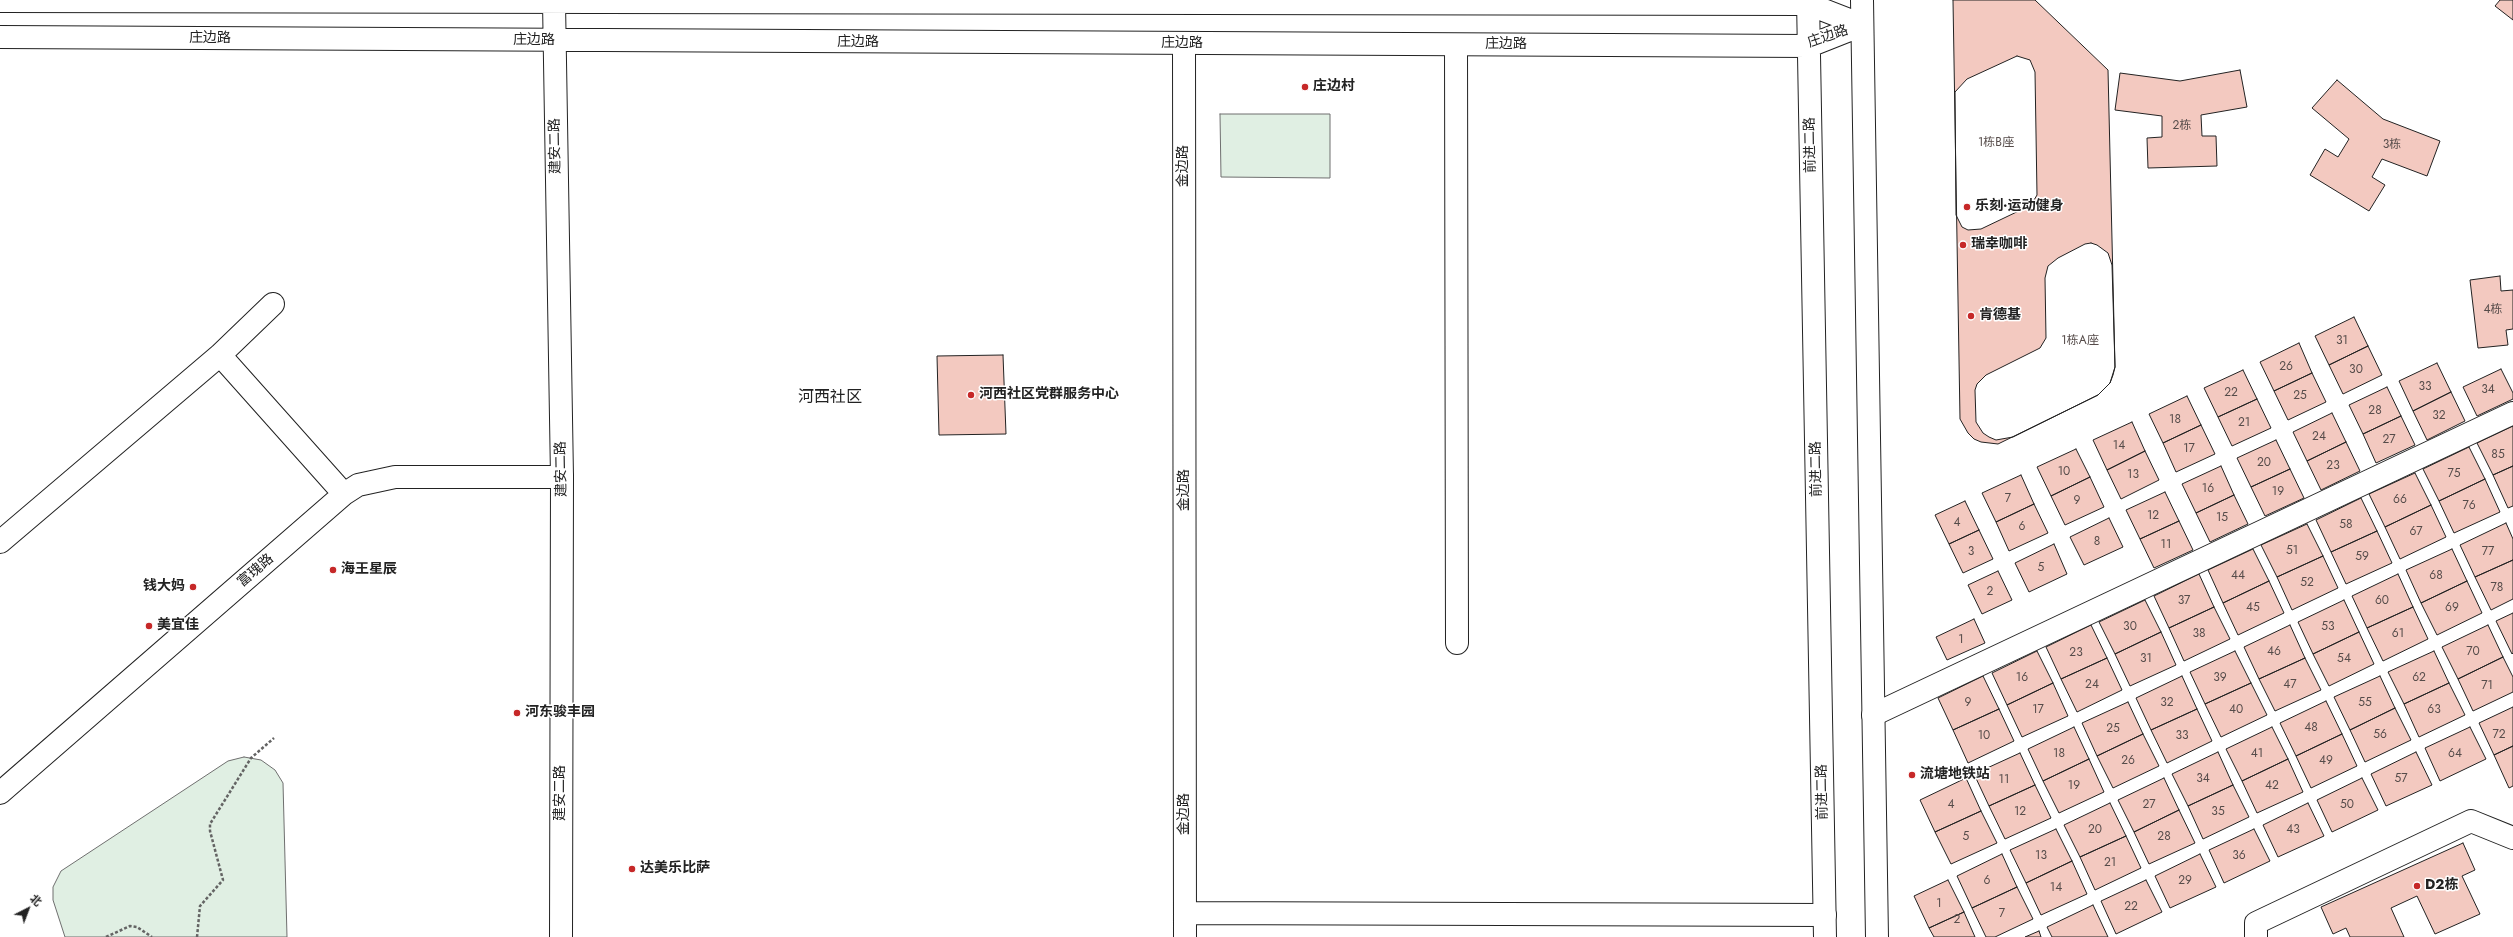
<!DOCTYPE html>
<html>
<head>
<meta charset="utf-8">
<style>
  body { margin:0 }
  #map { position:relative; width:2513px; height:937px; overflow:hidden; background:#fff; font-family:Jost,"Noto Sans SC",sans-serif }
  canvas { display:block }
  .north { position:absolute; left:8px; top:889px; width:40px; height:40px; -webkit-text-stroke:3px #fff; paint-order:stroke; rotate:42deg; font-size:11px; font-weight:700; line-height:16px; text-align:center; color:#222 }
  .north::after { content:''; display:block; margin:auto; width:14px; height:18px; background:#222; clip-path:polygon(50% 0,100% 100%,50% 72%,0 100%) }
</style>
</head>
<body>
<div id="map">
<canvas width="2513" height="937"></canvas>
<div class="north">北</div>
</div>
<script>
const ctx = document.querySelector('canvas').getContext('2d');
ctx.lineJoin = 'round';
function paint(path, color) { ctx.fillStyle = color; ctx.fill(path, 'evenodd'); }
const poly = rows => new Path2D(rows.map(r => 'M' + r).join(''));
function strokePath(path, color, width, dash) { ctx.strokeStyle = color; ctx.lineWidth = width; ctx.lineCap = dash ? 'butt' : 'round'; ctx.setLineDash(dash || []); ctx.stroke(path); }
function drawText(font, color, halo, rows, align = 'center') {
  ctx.font = font + ' Jost,"Noto Sans SC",sans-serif'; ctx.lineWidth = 3; ctx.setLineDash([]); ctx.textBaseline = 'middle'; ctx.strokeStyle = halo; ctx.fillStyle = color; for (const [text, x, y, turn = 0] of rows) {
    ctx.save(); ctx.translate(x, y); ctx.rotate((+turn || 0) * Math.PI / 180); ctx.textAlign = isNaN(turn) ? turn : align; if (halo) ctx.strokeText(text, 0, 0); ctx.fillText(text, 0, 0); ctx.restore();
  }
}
const green = poly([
  [1220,114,1330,114,1330,178,1221,177,1220,114],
  [244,757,261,760,275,770,283,783,287,937,65,937,53,900,53,887,61,871,228,761,244,757]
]);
paint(green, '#e0efe3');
strokePath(green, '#6f6f6f', 1);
const building = poly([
  [1953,0,2035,0,2108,70,2115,367,2113,375,2110,383,2098,395,1998,444,1981,442,1974,439,1968,433,1960,419,1953,0],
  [2500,0,2513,0,2513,20,2495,6,2500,0],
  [2017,56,2030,60,2035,72,2037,195,2034,200,2025,208,1981,229,1968,230,1962,227,1956,215,1955,92,1967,79,2017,56],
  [2240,70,2247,107,2201,115,2202,136,2216,136,2217,166,2148,168,2147,138,2162,137,2162,116,2115,110,2120,73,2180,81,2240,70],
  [2337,80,2383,119,2440,141,2427,176,2382,159,2372,177,2385,185,2369,211,2310,175,2325,149,2338,157,2349,139,2312,108,2337,80],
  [2091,243,2097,245,2108,253,2112,265,2115,367,2110,383,2098,395,2013,437,1996,440,1989,437,1983,433,1976,422,1975,390,1977,384,1986,375,2040,348,2046,338,2045,278,2048,266,2058,258,2085,244,2091,243],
  [2500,276,2501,291,2513,290,2513,329,2506,330,2508,345,2478,348,2470,280,2500,276],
  [2354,317,2368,346,2329,365,2315,336,2354,317],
  [2299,343,2312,373,2274,391,2260,362,2299,343],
  [2368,346,2382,375,2343,394,2329,365,2368,346],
  [1003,355,1006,434,939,435,937,356,1003,355],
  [2437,363,2451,392,2413,411,2399,381,2437,363],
  [2501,369,2513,393,2513,399,2477,416,2463,387,2501,369],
  [2243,370,2257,399,2218,417,2204,388,2243,370],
  [2312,373,2326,402,2288,420,2274,391,2312,373],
  [2387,387,2401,416,2363,434,2349,405,2387,387],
  [2451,392,2465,421,2427,440,2413,411,2451,392],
  [2187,396,2201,425,2163,443,2149,414,2187,396],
  [2257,399,2271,428,2232,446,2218,417,2257,399],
  [2332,413,2346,442,2307,461,2293,432,2332,413],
  [2401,416,2415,445,2376,463,2363,434,2401,416],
  [2132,422,2145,451,2107,470,2093,440,2132,422],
  [2201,425,2215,454,2176,472,2163,443,2201,425],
  [2513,426,2513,466,2493,475,2477,443,2513,426],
  [2276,440,2290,469,2251,487,2237,458,2276,440],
  [2346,442,2360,471,2321,490,2307,461,2346,442],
  [2469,447,2485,479,2439,501,2423,469,2469,447],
  [2076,449,2090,477,2051,496,2037,467,2076,449],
  [2145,451,2159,480,2121,499,2107,470,2145,451],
  [2221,466,2234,495,2196,513,2182,484,2221,466],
  [2513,466,2513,506,2508,508,2493,475,2513,466],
  [2290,469,2304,498,2265,516,2251,487,2290,469],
  [2415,473,2431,505,2385,527,2369,494,2415,473],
  [2021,475,2034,504,1996,522,1982,493,2021,475],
  [2090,477,2104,507,2065,525,2051,496,2090,477],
  [2485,479,2500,512,2454,533,2439,501,2485,479],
  [2165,492,2179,521,2140,539,2126,510,2165,492],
  [2234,495,2248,524,2210,542,2196,513,2234,495],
  [2361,498,2377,531,2331,552,2316,520,2361,498],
  [1965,501,1979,530,1949,544,1935,515,1965,501],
  [2034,504,2048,533,2009,551,1996,522,2034,504],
  [2431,505,2446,537,2400,559,2385,527,2431,505],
  [2109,518,2123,547,2084,565,2070,537,2109,518],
  [2179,521,2193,550,2154,568,2140,539,2179,521],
  [2506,523,2513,539,2513,560,2475,577,2460,545,2506,523],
  [2307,524,2323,556,2277,577,2261,545,2307,524],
  [1979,530,1993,559,1963,573,1949,544,1979,530],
  [2377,531,2392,563,2346,584,2331,552,2377,531],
  [2054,544,2067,574,2029,592,2015,563,2054,544],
  [2253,549,2269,581,2223,603,2208,570,2253,549],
  [2452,549,2467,581,2421,603,2406,570,2452,549],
  [2323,556,2338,588,2292,610,2277,577,2323,556],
  [2513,560,2513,599,2491,610,2475,577,2513,560],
  [1998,571,2012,600,1982,614,1968,585,1998,571],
  [2199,574,2214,607,2169,628,2154,596,2199,574],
  [2398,574,2413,607,2367,628,2352,596,2398,574],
  [2269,581,2284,613,2238,635,2223,603,2269,581],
  [2467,581,2482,613,2437,635,2421,603,2467,581],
  [2145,600,2161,632,2115,654,2099,622,2145,600],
  [2344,600,2359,632,2313,654,2298,622,2344,600],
  [2214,607,2230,639,2184,661,2169,628,2214,607],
  [2413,607,2428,639,2383,661,2367,628,2413,607],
  [2513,613,2513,653,2512,654,2496,621,2513,613],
  [1974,619,1985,643,1947,660,1936,637,1974,619],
  [2091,625,2107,658,2061,679,2046,647,2091,625],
  [2290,625,2305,658,2259,679,2244,647,2290,625],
  [2488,625,2503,657,2458,679,2442,647,2488,625],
  [2161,632,2176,665,2130,686,2115,654,2161,632],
  [2359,632,2374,664,2329,686,2313,654,2359,632],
  [2037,651,2053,683,2007,705,1992,673,2037,651],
  [2235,651,2251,683,2205,704,2190,672,2235,651],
  [2434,651,2449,683,2404,704,2388,672,2434,651],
  [2503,657,2513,677,2513,692,2473,711,2458,679,2503,657],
  [2107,658,2122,690,2077,712,2061,679,2107,658],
  [2305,658,2321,690,2275,711,2259,679,2305,658],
  [1983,676,1999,709,1953,730,1938,698,1983,676],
  [2182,676,2197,709,2151,730,2136,698,2182,676],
  [2380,676,2395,708,2350,730,2334,697,2380,676],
  [2053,683,2068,716,2022,737,2007,705,2053,683],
  [2251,683,2267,715,2221,737,2205,704,2251,683],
  [2449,683,2465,715,2419,737,2404,704,2449,683],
  [2326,701,2342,734,2296,756,2280,723,2326,701],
  [2128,702,2143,734,2097,756,2082,723,2128,702],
  [2513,707,2513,746,2494,755,2479,723,2513,707],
  [2395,708,2411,740,2365,762,2350,730,2395,708],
  [1999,709,2014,741,1968,763,1953,730,1999,709],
  [2197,709,2212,741,2167,763,2151,730,2197,709],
  [2074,727,2089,759,2043,781,2028,749,2074,727],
  [2272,727,2288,759,2242,781,2226,749,2272,727],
  [2470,727,2486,759,2440,781,2425,748,2470,727],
  [2143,734,2159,766,2113,788,2097,756,2143,734],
  [2342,734,2357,766,2311,788,2296,756,2342,734],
  [2513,746,2513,786,2509,788,2494,755,2513,746],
  [2218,752,2233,785,2188,806,2172,774,2218,752],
  [2416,752,2432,785,2386,806,2371,774,2416,752],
  [2020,753,2035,785,1989,806,1974,774,2020,753],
  [2089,759,2104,792,2059,813,2043,781,2089,759],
  [2288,759,2303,792,2257,813,2242,781,2288,759],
  [1966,778,1981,811,1935,832,1920,800,1966,778],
  [2164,778,2179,810,2134,832,2118,800,2164,778],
  [2362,778,2378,810,2332,832,2317,800,2362,778],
  [2035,785,2051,818,2005,839,1989,806,2035,785],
  [2233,785,2249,817,2203,839,2188,806,2233,785],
  [2110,803,2126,836,2080,857,2064,825,2110,803],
  [2308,803,2324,836,2278,857,2263,825,2308,803],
  [2179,810,2195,843,2149,864,2134,832,2179,810],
  [1981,811,1997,843,1951,864,1935,832,1981,811],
  [2056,829,2072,861,2026,883,2010,850,2056,829],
  [2254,829,2270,861,2224,883,2209,850,2254,829],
  [2126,836,2141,868,2095,890,2080,857,2126,836],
  [2463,843,2475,870,2462,876,2480,914,2435,934,2417,896,2391,908,2404,937,2350,937,2346,928,2333,934,2321,907,2463,843],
  [2002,854,2017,887,1972,908,1957,876,2002,854],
  [2200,854,2216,887,2170,908,2155,876,2200,854],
  [2072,861,2087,894,2041,915,2026,883,2072,861],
  [1948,880,1964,912,1929,928,1914,896,1948,880],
  [2146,880,2162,912,2116,934,2101,901,2146,880],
  [2017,887,2033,919,1995,937,1986,937,1972,908,2017,887],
  [2093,905,2108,937,2052,937,2047,927,2093,905],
  [1964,912,1975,937,1934,937,1929,928,1964,912],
  [2039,931,2041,937,2025,937,2039,931]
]);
paint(building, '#f3c9c0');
strokePath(building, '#222', 1);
const minor = poly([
  [1184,44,1185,937],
  [1456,45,1457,643],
  [220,355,344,494],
  [0,542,220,355,273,304],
  [1873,715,2513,413],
  [0,793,344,494,358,485,395,477,562,477],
  [1185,913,1825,915],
  [2256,937,2256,923,2471,821,2513,838]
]);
const major = poly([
  [1808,0,1825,937],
  [1862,0,1877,937],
  [0,1,1808,4,1862,25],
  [554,2,562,477,561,937],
  [0,37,1809,46,1862,25]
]);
strokePath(minor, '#222', 24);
strokePath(major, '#222', 24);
strokePath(poly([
  [106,937,130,926,137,927,152,937],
  [197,937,200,906,223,880,210,831,210,824,251,758,274,738]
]), '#646464', 2.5, [3, 2]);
strokePath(minor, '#fff', 22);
strokePath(major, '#fff', 22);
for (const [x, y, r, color] of [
  [1305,87,4,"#c62828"],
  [1967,207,4,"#c62828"],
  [1963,245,4,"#c62828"],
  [1971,316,4,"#c62828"],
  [971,395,4,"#c62828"],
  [333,570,4,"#c62828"],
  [193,587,4,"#c62828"],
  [149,626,4,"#c62828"],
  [517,713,4,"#c62828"],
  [1912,775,4,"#c62828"],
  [632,869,4,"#c62828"],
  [2417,886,4,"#c62828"]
]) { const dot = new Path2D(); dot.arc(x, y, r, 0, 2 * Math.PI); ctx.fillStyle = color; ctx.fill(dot); strokePath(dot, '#fff', 1.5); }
drawText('12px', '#564c4a', null, [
  ["2栋",2182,126],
  ["1栋B座",1996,143],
  ["3栋",2392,145],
  ["4栋",2493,310],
  ["1栋A座",2080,341],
  ["31",2342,341],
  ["26",2286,367],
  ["30",2356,370],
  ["33",2425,387],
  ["34",2488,390],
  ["22",2231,393],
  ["25",2300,396],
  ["28",2375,411],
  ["32",2439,416],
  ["18",2175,420],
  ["21",2244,423],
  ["24",2319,437],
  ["27",2389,440],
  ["14",2119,446],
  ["17",2189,449],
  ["85",2498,455],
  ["20",2264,463],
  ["23",2333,466],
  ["10",2064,472],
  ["75",2454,474],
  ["13",2133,475],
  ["16",2208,489],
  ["19",2278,492],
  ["7",2008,499],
  ["66",2400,500],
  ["9",2077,501],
  ["76",2469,506],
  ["12",2153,516],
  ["15",2222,518],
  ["4",1957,523],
  ["58",2346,525],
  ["6",2022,527],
  ["67",2416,532],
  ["8",2097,542],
  ["11",2166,545],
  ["51",2292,551],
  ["3",1971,552],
  ["77",2488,552],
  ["59",2362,557],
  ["5",2041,568],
  ["44",2238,576],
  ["68",2436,576],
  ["52",2307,583],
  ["78",2497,588],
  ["2",1990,592],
  ["37",2184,601],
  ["60",2382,601],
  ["45",2253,608],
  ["69",2452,608],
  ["30",2130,627],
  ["53",2328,627],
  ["38",2199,634],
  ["61",2398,634],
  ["1",1961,640],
  ["46",2274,652],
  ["70",2473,652],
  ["23",2076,653],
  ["31",2146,659],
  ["54",2344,659],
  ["16",2022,678],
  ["39",2220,678],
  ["62",2419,678],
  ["24",2092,685],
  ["47",2290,685],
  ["71",2487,686],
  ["9",1968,703],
  ["32",2167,703],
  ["55",2365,703],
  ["17",2038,710],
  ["40",2236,710],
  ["63",2434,710],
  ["48",2311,728],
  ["25",2113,729],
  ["56",2380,735],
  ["72",2499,735],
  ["10",1984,736],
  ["33",2182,736],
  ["18",2059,754],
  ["41",2257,754],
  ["64",2455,754],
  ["26",2128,761],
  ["49",2326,761],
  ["34",2203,779],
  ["57",2401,779],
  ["11",2004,780],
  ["19",2074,786],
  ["42",2272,786],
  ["4",1951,805],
  ["27",2149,805],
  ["50",2347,805],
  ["12",2020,812],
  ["35",2218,812],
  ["20",2095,830],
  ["43",2293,830],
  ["5",1966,837],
  ["28",2164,837],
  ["13",2041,856],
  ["36",2239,856],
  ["21",2110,863],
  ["6",1987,881],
  ["29",2185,881],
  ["14",2056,888],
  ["1",1939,904],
  ["22",2131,907],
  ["7",2002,914],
  ["2",1957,920]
]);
drawText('14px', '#222', '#fff', [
  ["庄边路",1828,37,-19],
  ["庄边路",210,39],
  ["庄边路",534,41],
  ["庄边路",858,43],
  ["庄边路",1182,44],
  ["庄边路",1506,45],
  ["前进二路",1811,145,-91],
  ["建安二路",556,146,-91],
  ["金边路",1184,166,-90],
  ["建安二路",562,469,-91],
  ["前进二路",1817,469,-91],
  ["金边路",1185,490,-90],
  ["富瑰路",256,571,-41],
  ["前进二路",1823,792,-91],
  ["建安二路",561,793,-90],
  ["金边路",1185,814,-90]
]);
drawText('bold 14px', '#222', '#fff', [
  ["庄边村",1313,87],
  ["乐刻·运动健身",1975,207],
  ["瑞幸咖啡",1971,245],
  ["肯德基",1979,316],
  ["河西社区党群服务中心",979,395],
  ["海王星辰",341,570],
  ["钱大妈",185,587,"right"],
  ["美宜佳",157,626],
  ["河东骏丰园",525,713],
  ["流塘地铁站",1920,775],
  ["达美乐比萨",640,869],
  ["D2栋",2425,886]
], 'left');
drawText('16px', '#222', '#fff', [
  ["河西社区",830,398]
]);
</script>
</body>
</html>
